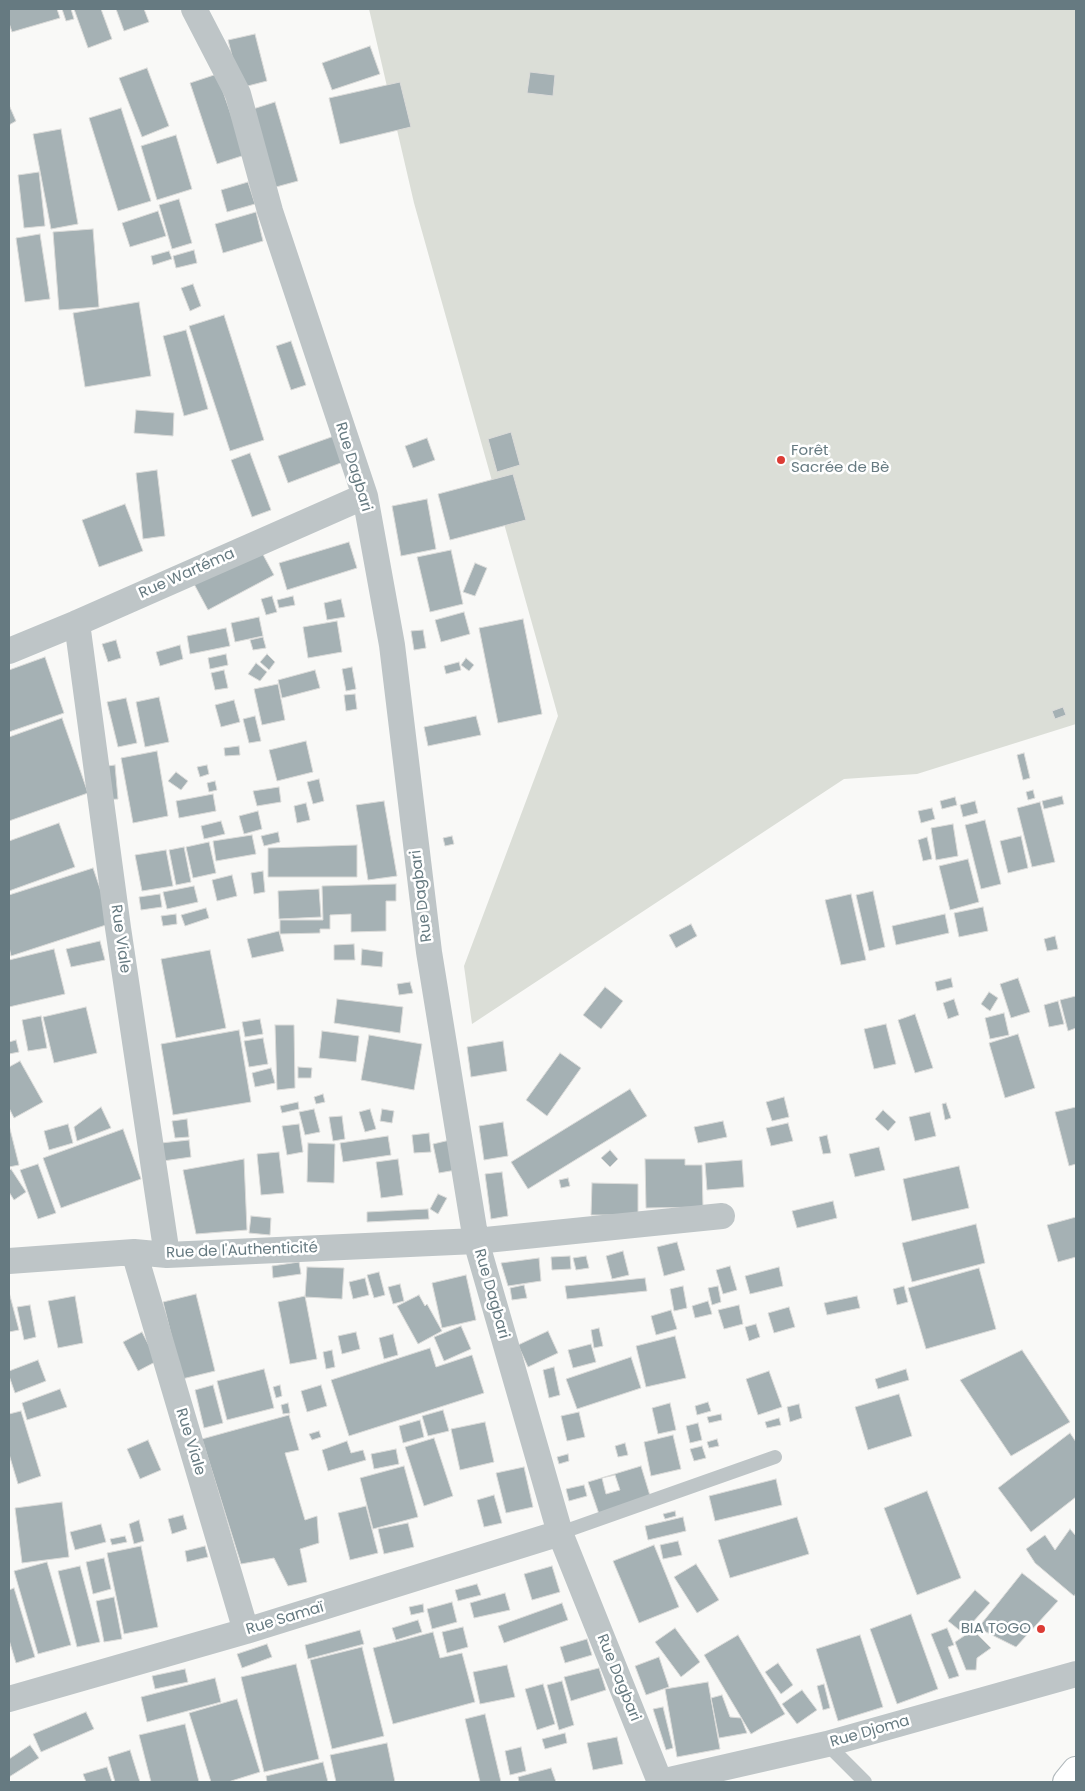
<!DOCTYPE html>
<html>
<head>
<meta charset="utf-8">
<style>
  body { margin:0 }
  #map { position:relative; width:1085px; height:1791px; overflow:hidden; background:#f9f9f7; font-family:Poppins,sans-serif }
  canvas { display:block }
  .frame { position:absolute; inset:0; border:10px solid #667a81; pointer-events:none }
</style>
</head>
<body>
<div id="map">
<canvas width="1085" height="1791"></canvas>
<div class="frame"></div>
</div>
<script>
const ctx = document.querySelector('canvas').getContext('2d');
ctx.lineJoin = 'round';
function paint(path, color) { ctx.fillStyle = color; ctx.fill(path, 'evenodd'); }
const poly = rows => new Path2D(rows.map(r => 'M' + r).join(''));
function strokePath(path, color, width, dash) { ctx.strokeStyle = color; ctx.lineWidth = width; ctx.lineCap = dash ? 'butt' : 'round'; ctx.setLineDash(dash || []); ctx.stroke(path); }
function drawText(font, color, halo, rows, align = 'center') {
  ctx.font = font + ' Poppins,sans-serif'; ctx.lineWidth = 5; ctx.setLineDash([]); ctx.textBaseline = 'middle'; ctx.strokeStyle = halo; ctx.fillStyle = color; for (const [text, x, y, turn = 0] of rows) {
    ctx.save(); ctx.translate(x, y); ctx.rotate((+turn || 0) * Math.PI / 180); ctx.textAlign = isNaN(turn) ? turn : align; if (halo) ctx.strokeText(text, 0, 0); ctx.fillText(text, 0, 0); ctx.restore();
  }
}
paint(poly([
  [369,9,1076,9,1076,724,917,774,844,779,472,1024,464,966,558,716,414,203]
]), '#dbded7');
const building = poly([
  [9,9,57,9,60,18,12,32,9,23,9,9],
  [62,9,71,9,74,19,66,21,62,9],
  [74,9,101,9,112,39,88,48,74,9],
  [116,9,144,9,149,22,124,31,116,9],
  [255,34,267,81,240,88,228,40,255,34],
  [370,46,380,74,332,90,322,63,370,46],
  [147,68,169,126,142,137,119,78,147,68],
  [530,72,555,75,553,96,527,93,530,72],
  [217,74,245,155,217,164,190,83,217,74],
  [400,82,411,127,340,144,329,98,400,82],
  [275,102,298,181,276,187,253,109,275,102],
  [9,105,16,121,9,125,9,105],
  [121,108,151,201,118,211,89,118,121,108],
  [61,129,78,224,51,229,33,134,61,129],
  [176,135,192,189,157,200,141,146,176,135],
  [39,172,45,226,24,228,18,175,39,172],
  [248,182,255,204,227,212,221,190,248,182],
  [179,199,192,243,172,249,159,205,179,199],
  [158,211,166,236,130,247,122,223,158,211],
  [256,212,263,241,223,253,215,224,256,212],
  [93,229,99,307,59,310,53,232,93,229],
  [40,234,50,299,25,302,16,238,40,234],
  [194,250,197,263,176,268,173,256,194,250],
  [169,251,172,259,153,265,151,256,169,251],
  [193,284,201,306,190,311,181,288,193,284],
  [139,302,151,376,85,387,73,313,139,302],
  [224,315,264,440,230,451,189,326,224,315],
  [186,330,208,409,184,416,163,336,186,330],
  [291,341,306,385,291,390,276,346,291,341],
  [136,410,174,413,173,436,134,433,136,410],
  [511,432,520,465,497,472,488,439,511,432],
  [337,435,346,461,288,483,278,456,337,435],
  [427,438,435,460,413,468,405,446,427,438],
  [250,453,271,510,252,517,231,460,250,453],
  [157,470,165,536,143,539,136,473,157,470],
  [513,474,526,520,450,540,438,494,513,474],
  [427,499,436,549,401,556,392,506,427,499],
  [125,504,143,551,99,567,82,520,125,504],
  [349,542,357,568,287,590,279,563,349,542],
  [260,549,274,575,208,610,194,584,260,549],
  [451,550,463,604,430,612,417,557,451,550],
  [475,563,487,568,475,596,463,592,475,563],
  [272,596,277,612,266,615,261,599,272,596],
  [293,596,295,605,279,608,277,600,293,596],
  [341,599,345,617,327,620,324,603,341,599],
  [464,612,470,634,441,642,435,620,464,612],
  [259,617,263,636,235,642,231,623,259,617],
  [523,619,542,714,498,723,479,628,523,619],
  [337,621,342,652,308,658,303,627,337,621],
  [226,628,230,646,190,654,187,636,226,628],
  [423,630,426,648,414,650,411,631,423,630],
  [263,637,266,648,253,650,250,640,263,637],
  [116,640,121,658,108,662,102,644,116,640],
  [180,645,183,659,160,666,156,652,180,645],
  [226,654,228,665,210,669,208,658,226,654],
  [267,654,275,662,269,670,260,662,267,654],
  [45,657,64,713,9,732,9,670,45,657],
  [466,658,474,665,469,671,461,665,466,658],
  [459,662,461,670,446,674,444,666,459,662],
  [256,663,267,672,260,681,248,674,256,663],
  [352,667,356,689,346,691,342,669,352,667],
  [224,670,228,688,215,690,211,673,224,670],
  [315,670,320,688,282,698,278,680,315,670],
  [278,684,285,720,262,725,254,689,278,684],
  [355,694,357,709,346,711,344,695,355,694],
  [159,697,169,742,145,747,136,702,159,697],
  [126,698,137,743,118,747,107,702,126,698],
  [234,700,240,722,221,727,215,705,234,700],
  [1063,707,1066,715,1055,719,1052,711,1063,707],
  [255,716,261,741,249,743,243,719,255,716],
  [476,716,481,735,428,746,424,727,476,716],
  [62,718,88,793,9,821,9,737,62,718],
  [306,741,313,772,277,781,269,750,306,741],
  [239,746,240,755,225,756,224,748,239,746],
  [157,751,168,816,133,823,121,758,157,751],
  [1024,753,1030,778,1023,780,1017,755,1024,753],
  [115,765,118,799,103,800,100,767,115,765],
  [207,765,209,774,200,777,197,767,207,765],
  [176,772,188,781,181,790,168,781,176,772],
  [319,779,324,801,313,804,307,782,319,779],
  [215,781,217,790,209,792,207,783,215,781],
  [279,787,281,802,257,806,253,791,279,787],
  [1033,790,1035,798,1028,800,1026,792,1033,790],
  [213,794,216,811,179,818,176,801,213,794],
  [1062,796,1064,804,1044,809,1042,801,1062,796],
  [955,797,957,805,942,809,940,801,955,797],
  [384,801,397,876,368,880,356,805,384,801],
  [975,801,978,813,963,817,960,805,975,801],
  [1040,802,1055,862,1032,867,1017,808,1040,802],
  [306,803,310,820,297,823,294,806,306,803],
  [932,808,935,819,921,823,918,811,932,808],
  [258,811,262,829,244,834,239,816,258,811],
  [985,820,1001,884,981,889,965,825,985,820],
  [221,821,225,834,204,839,201,826,221,821],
  [59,823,75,867,9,891,9,841,59,823],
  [953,824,958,856,936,860,931,828,953,824],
  [278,832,280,842,264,846,261,836,278,832],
  [252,835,256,854,216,861,213,841,252,835],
  [452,836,454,844,445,846,443,838,452,836],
  [1021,836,1028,868,1008,873,1000,841,1021,836],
  [927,837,932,859,923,861,918,840,927,837],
  [209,842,216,873,193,878,186,847,209,842],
  [357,845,357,877,268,877,268,848,357,845],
  [184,847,191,882,176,885,169,850,184,847],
  [166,850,173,886,142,891,135,855,166,850],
  [968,859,979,902,950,910,939,866,968,859],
  [93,868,112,923,11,956,9,947,9,895,93,868],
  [263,871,265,892,254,894,251,873,263,871],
  [232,875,237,896,217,901,212,880,232,875],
  [396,884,396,901,386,901,386,931,351,932,351,914,330,915,330,929,320,929,320,933,280,934,280,920,323,920,322,886,396,884],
  [194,886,198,902,167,909,163,892,194,886],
  [319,889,321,917,279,919,278,891,319,889],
  [873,891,885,947,869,951,856,895,873,891],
  [160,894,162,907,141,910,139,897,160,894],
  [851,894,866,960,841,965,825,900,851,894],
  [983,907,988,931,959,937,954,913,983,907],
  [206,908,209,918,185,926,181,915,206,908],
  [176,914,177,924,163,926,161,916,176,914],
  [945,914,949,933,896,945,892,926,945,914],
  [691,924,697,936,676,948,669,935,691,924],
  [279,931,284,951,252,958,247,939,279,931],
  [1055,936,1058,949,1047,951,1044,939,1055,936],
  [100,941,105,960,71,967,66,949,100,941],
  [354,944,355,960,334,960,334,945,354,944],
  [54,949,65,994,9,1007,9,960,54,949],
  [362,949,383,952,382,967,361,965,362,949],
  [210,950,226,1028,176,1038,161,959,210,950],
  [951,978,953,987,937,991,935,982,951,978],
  [1018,978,1030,1012,1011,1018,1000,984,1018,978],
  [410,982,413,993,399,995,397,984,410,982],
  [605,987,623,1001,601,1029,583,1015,605,987],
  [989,992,998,998,990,1011,981,1004,989,992],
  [1076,996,1076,1028,1068,1031,1060,1000,1076,996],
  [337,999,403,1007,400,1033,334,1023,337,999],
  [954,999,959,1015,948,1019,943,1003,954,999],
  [1058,1001,1064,1024,1049,1027,1044,1005,1058,1001],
  [86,1007,97,1053,54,1063,43,1017,86,1007],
  [1004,1013,1009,1035,990,1039,985,1018,1004,1013],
  [915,1014,933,1068,915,1073,898,1020,915,1014],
  [41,1016,47,1048,28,1051,22,1020,41,1016],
  [260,1019,263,1034,245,1037,242,1022,260,1019],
  [886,1024,896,1064,874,1069,864,1029,886,1024],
  [275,1025,294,1025,295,1088,277,1090,275,1025],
  [239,1030,251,1102,173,1115,161,1044,239,1030],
  [322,1031,359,1036,356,1062,319,1058,322,1031],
  [1018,1034,1035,1088,1005,1098,989,1043,1018,1034],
  [369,1035,422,1044,414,1090,361,1080,369,1035],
  [263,1038,268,1064,249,1067,244,1041,263,1038],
  [16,1040,19,1052,9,1054,9,1042,16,1040],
  [503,1041,507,1071,471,1077,467,1047,503,1041],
  [560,1053,581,1068,547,1116,526,1100,560,1053],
  [20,1061,43,1102,14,1118,9,1108,9,1067,20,1061],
  [298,1067,312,1068,311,1078,298,1078,298,1067],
  [271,1068,275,1083,255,1087,252,1073,271,1068],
  [630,1089,647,1116,528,1189,511,1162,630,1089],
  [323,1094,325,1102,316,1104,314,1097,323,1094],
  [784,1097,789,1117,772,1121,766,1102,784,1097],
  [298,1102,299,1109,282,1113,280,1106,298,1102],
  [946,1103,951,1118,945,1120,942,1104,946,1103],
  [101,1107,111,1128,77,1141,74,1127,101,1107],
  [1076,1107,1076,1164,1069,1166,1055,1112,1076,1107],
  [314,1109,320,1132,305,1135,299,1112,314,1109],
  [370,1109,376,1129,365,1132,359,1112,370,1109],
  [382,1109,394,1111,392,1123,380,1121,382,1109],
  [883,1110,896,1122,888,1131,875,1119,883,1110],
  [930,1112,936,1136,915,1141,909,1117,930,1112],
  [342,1116,345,1139,333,1141,329,1117,342,1116],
  [187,1119,189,1137,175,1138,172,1121,187,1119],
  [723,1121,727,1137,698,1143,694,1127,723,1121],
  [503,1122,508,1156,484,1160,479,1126,503,1122],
  [788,1123,793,1141,771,1146,766,1128,788,1123],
  [68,1124,73,1143,49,1150,44,1131,68,1124],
  [299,1124,303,1152,287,1155,282,1126,299,1124],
  [9,1125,19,1165,9,1167,9,1125],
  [123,1129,141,1179,61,1208,43,1158,123,1129],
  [429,1133,431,1152,414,1153,412,1135,429,1133],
  [827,1135,831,1153,823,1154,819,1137,827,1135],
  [388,1136,391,1155,343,1162,340,1143,388,1136],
  [189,1140,191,1157,163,1161,161,1143,189,1140],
  [450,1140,456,1170,439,1173,433,1144,450,1140],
  [308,1143,335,1144,334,1183,307,1182,308,1143],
  [879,1147,885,1170,855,1177,849,1154,879,1147],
  [610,1150,618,1159,610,1167,601,1158,610,1150],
  [279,1152,284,1193,261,1195,257,1154,279,1152],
  [244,1159,247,1230,196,1234,183,1170,244,1159],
  [398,1159,403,1195,381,1198,376,1162,398,1159],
  [645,1159,685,1159,685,1165,702,1165,703,1207,646,1208,645,1159],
  [742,1160,744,1187,707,1190,705,1163,742,1160],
  [38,1164,56,1213,38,1219,20,1170,38,1164],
  [959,1166,969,1208,912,1221,903,1179,959,1166],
  [11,1169,26,1192,14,1200,9,1192,9,1171,11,1169],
  [502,1172,508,1216,491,1219,485,1174,502,1172],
  [568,1178,570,1186,561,1188,559,1180,568,1178],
  [592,1183,638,1184,638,1215,591,1215,592,1183],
  [438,1194,447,1198,438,1214,430,1209,438,1194],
  [833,1201,837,1218,797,1228,792,1211,833,1201],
  [428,1209,429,1219,367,1222,367,1212,428,1209],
  [251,1216,271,1218,270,1235,249,1233,251,1216],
  [1076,1217,1076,1257,1058,1262,1047,1225,1076,1217],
  [976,1224,985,1263,912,1282,902,1243,976,1224],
  [677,1242,685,1270,664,1276,657,1247,677,1242],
  [623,1251,629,1275,612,1279,606,1256,623,1251],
  [570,1256,571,1269,552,1270,551,1257,570,1256],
  [586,1256,589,1268,576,1270,573,1258,586,1256],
  [539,1258,541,1281,508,1286,501,1263,539,1258],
  [299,1262,301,1274,273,1278,272,1266,299,1262],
  [730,1266,737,1290,723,1294,716,1270,730,1266],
  [307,1267,344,1268,342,1299,305,1297,307,1267],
  [779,1267,783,1286,750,1294,745,1276,779,1267],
  [979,1268,996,1329,926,1349,908,1288,979,1268],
  [379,1272,385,1295,374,1298,367,1275,379,1272],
  [466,1275,476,1320,442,1328,432,1283,466,1275],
  [365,1278,369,1295,353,1299,349,1282,365,1278],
  [645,1278,647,1291,567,1299,565,1286,645,1278],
  [400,1284,404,1301,393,1304,388,1287,400,1284],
  [524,1285,527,1298,512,1300,510,1288,524,1285],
  [683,1286,687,1308,674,1311,670,1289,683,1286],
  [718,1286,721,1302,712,1305,708,1288,718,1286],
  [904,1286,908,1302,897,1305,893,1289,904,1286],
  [9,1292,19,1330,9,1332,9,1292],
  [196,1294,215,1371,182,1379,163,1302,196,1294],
  [419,1295,425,1306,427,1304,442,1331,418,1344,397,1306,419,1295],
  [75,1296,83,1343,58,1348,48,1301,75,1296],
  [305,1296,317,1359,290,1364,278,1302,305,1296],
  [857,1296,860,1308,827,1315,824,1303,857,1296],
  [708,1301,712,1314,695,1318,692,1306,708,1301],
  [30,1305,36,1337,24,1340,17,1307,30,1305],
  [739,1305,743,1324,724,1329,718,1310,739,1305],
  [789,1307,795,1327,774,1333,768,1313,789,1307],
  [671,1310,677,1329,656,1335,651,1316,671,1310],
  [756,1324,760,1337,749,1341,745,1327,756,1324],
  [461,1326,471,1349,444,1361,434,1337,461,1326],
  [599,1328,603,1346,594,1348,591,1330,599,1328],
  [548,1331,558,1353,528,1367,518,1345,548,1331],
  [142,1332,157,1361,138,1371,123,1342,142,1332],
  [356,1332,360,1349,342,1354,338,1336,356,1332],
  [393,1334,398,1355,384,1359,379,1338,393,1334],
  [675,1336,686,1378,646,1387,636,1346,675,1336],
  [591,1344,596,1362,573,1368,568,1350,591,1344],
  [430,1348,436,1367,472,1355,484,1393,349,1436,331,1380,430,1348],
  [332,1350,335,1367,326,1369,323,1352,332,1350],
  [1022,1350,1070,1422,1011,1456,960,1380,1022,1350],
  [631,1357,641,1388,577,1409,566,1379,631,1357],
  [38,1360,46,1381,15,1393,9,1376,9,1371,38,1360],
  [554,1367,560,1395,549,1398,543,1370,554,1367],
  [264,1369,274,1408,227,1420,217,1381,264,1369],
  [906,1369,909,1380,878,1389,875,1379,906,1369],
  [769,1371,782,1407,758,1415,746,1379,769,1371],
  [213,1385,223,1423,204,1428,195,1390,213,1385],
  [280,1385,282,1396,276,1398,273,1387,280,1385],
  [321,1385,327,1406,307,1412,301,1391,321,1385],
  [60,1389,67,1407,27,1420,22,1403,60,1389],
  [899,1394,912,1436,868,1450,855,1407,899,1394],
  [708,1402,711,1411,697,1415,695,1406,708,1402],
  [288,1403,290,1413,283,1414,281,1405,288,1403],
  [670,1403,676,1430,658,1434,652,1408,670,1403],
  [799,1404,802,1418,790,1422,787,1407,799,1404],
  [443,1410,449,1431,428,1436,422,1416,443,1410],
  [21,1411,41,1476,18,1484,9,1454,9,1414,21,1411],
  [579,1412,585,1437,567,1441,561,1416,579,1412],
  [721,1414,722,1420,709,1423,707,1417,721,1414],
  [289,1415,299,1450,285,1453,305,1520,317,1516,319,1543,300,1549,307,1582,288,1586,274,1558,241,1564,202,1439,289,1415],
  [779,1418,781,1425,767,1428,765,1422,779,1418],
  [420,1420,424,1437,403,1443,399,1426,420,1420],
  [485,1422,494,1462,460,1470,451,1429,485,1422],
  [698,1423,702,1440,690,1443,686,1426,698,1423],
  [319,1431,321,1437,312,1440,309,1434,319,1431],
  [1070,1433,1076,1442,1076,1497,1031,1532,998,1488,1070,1433],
  [673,1435,681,1469,651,1476,644,1442,673,1435],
  [434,1438,453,1496,424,1506,405,1447,434,1438],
  [717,1439,719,1446,709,1448,707,1442,717,1439],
  [148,1440,161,1470,140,1479,127,1449,148,1440],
  [347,1441,351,1453,363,1450,366,1460,328,1471,322,1450,347,1441],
  [625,1443,628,1455,618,1457,615,1446,625,1443],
  [702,1446,706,1458,694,1461,690,1449,702,1446],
  [396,1449,399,1464,374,1469,371,1454,396,1449],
  [568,1454,569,1461,559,1464,557,1457,568,1454],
  [404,1466,418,1517,373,1529,360,1478,404,1466],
  [641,1466,651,1499,599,1514,588,1482,641,1466],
  [615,1475,620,1490,606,1494,602,1478,615,1475],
  [524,1467,533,1507,506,1513,496,1473,524,1467],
  [776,1479,782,1505,715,1521,709,1496,776,1479],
  [584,1485,587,1496,569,1501,566,1489,584,1485],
  [927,1491,961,1578,917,1595,884,1508,927,1491],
  [494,1495,502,1523,484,1527,477,1500,494,1495],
  [62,1502,69,1557,22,1563,15,1508,62,1502],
  [366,1506,378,1553,350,1560,338,1513,366,1506],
  [675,1511,676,1516,665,1519,663,1514,675,1511],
  [183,1515,187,1529,172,1534,168,1519,183,1515],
  [683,1517,686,1531,648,1540,645,1526,683,1517],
  [797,1517,809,1554,730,1578,718,1540,797,1517],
  [139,1520,144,1541,134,1544,129,1524,139,1520],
  [408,1523,414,1547,384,1554,378,1529,408,1523],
  [101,1524,106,1542,75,1550,70,1532,101,1524],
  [1070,1529,1076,1536,1076,1593,1074,1596,1035,1563,1026,1549,1045,1535,1055,1550,1070,1529],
  [125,1536,127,1542,112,1545,110,1539,125,1536],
  [678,1541,682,1555,663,1559,660,1545,678,1541],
  [654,1545,679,1607,639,1623,613,1561,654,1545],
  [141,1546,158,1627,124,1634,107,1553,141,1546],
  [205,1546,208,1557,187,1562,185,1551,205,1546],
  [104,1558,111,1589,93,1594,86,1562,104,1558],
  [47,1562,71,1645,38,1654,14,1571,47,1562],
  [696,1564,719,1600,697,1613,674,1577,696,1564],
  [80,1566,100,1642,77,1647,58,1571,80,1566],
  [552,1566,560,1592,532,1600,524,1574,552,1566],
  [1022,1573,1058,1601,1016,1647,978,1628,1022,1573],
  [477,1584,481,1595,458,1601,455,1590,477,1584],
  [14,1588,35,1657,16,1663,9,1640,9,1590,14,1588],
  [975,1590,990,1603,963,1633,948,1621,975,1590],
  [505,1593,510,1610,474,1618,470,1603,505,1593],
  [114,1597,122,1639,104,1642,96,1601,114,1597],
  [452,1602,457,1622,432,1629,427,1609,452,1602],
  [562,1603,568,1620,504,1643,498,1626,562,1603],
  [423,1604,424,1612,411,1615,409,1607,423,1604],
  [911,1614,938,1689,897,1704,870,1629,911,1614],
  [418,1620,422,1632,396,1640,392,1628,418,1620],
  [463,1627,468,1647,447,1653,442,1632,463,1627],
  [675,1628,700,1662,681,1677,655,1642,675,1628],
  [947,1628,954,1645,948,1647,959,1676,949,1679,931,1634,947,1628],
  [360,1630,364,1644,308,1659,305,1645,360,1630],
  [973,1630,991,1648,977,1658,976,1670,966,1670,955,1642,973,1630],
  [433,1632,440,1658,462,1653,475,1702,393,1724,373,1648,433,1632],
  [738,1635,785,1714,751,1734,704,1655,738,1635],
  [860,1635,883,1707,838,1721,816,1649,860,1635],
  [587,1639,592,1655,565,1663,560,1647,587,1639],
  [267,1644,272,1657,242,1668,237,1654,267,1644],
  [362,1647,384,1736,332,1749,310,1660,362,1647],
  [659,1657,669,1687,646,1695,635,1666,659,1657],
  [778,1663,793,1685,781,1694,765,1672,778,1663],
  [296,1664,319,1759,264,1772,241,1677,296,1664],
  [507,1665,515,1697,480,1704,473,1672,507,1665],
  [599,1668,606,1690,571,1701,564,1677,599,1668],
  [185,1669,188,1682,155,1689,152,1676,185,1669],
  [215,1678,221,1702,147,1722,141,1697,215,1678],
  [562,1681,574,1725,559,1730,547,1685,562,1681],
  [708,1682,720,1749,677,1757,665,1689,708,1682],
  [543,1684,555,1724,537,1730,525,1689,543,1684],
  [824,1684,830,1708,823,1710,817,1686,824,1684],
  [802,1690,817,1710,797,1724,782,1704,802,1690],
  [722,1695,730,1717,741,1718,747,1733,719,1738,711,1698,722,1695],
  [237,1699,260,1772,228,1782,211,1782,189,1713,237,1699],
  [663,1707,673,1748,666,1750,653,1709,663,1707],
  [86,1712,94,1729,41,1752,33,1734,86,1712],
  [485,1714,501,1782,480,1782,465,1719,485,1714],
  [185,1724,199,1782,151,1782,139,1735,185,1724],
  [565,1733,567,1743,545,1749,542,1739,565,1733],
  [617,1737,623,1764,593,1770,587,1743,617,1737],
  [387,1743,395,1782,336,1782,330,1755,387,1743],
  [30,1745,39,1758,9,1777,9,1759,30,1745],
  [521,1747,526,1771,510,1775,505,1751,521,1747],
  [130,1750,140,1782,115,1782,108,1757,130,1750],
  [323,1762,328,1782,267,1782,266,1776,323,1762],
  [107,1767,112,1782,86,1782,83,1774,107,1767],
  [551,1768,556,1782,519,1782,518,1777,551,1768]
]);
paint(building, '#a5b1b4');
strokePath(building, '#dbdbd9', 1);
const secondary = poly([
  [1067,1782,1076,1771]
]);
strokePath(secondary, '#b1b9bc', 30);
strokePath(poly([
  [560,1533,775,1457],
  [827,1744,865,1782]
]), '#bec5c7', 14);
strokePath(poly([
  [194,9,238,94,270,211,365,496,392,645,429,952,476,1241,560,1533,660,1782],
  [77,623,118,928,167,1255],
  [9,651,77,623,365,496],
  [134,1252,246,1631],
  [9,1261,134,1252,167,1255,476,1241,722,1216],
  [9,1699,246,1631,560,1533],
  [661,1782,827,1744,1076,1674]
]), '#bec5c7', 26);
strokePath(secondary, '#fff', 28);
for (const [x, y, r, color] of [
  [781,460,5,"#dc3c35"],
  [1041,1629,5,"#dc3c35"]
]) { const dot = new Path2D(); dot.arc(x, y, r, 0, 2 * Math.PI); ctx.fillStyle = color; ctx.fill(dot); strokePath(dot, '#fff', 2); }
drawText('15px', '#667a81', '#fff', [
  ["Forêt",791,451],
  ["Sacrée de Bè",791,468],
  ["BIA TOGO",1031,1629,"right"]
], 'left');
drawText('15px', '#667a81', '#fff', [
  ["Rue Dagbari",353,467,73],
  ["Rue Wartéma",187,574,-24],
  ["Rue Dagbari",422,896,-97],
  ["Rue Viale",120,939,82],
  ["Rue de l'Authenticité",242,1251,-2],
  ["Rue Dagbari",491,1294,74],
  ["Rue Viale",190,1442,73],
  ["Rue Samaï",285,1619,-17],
  ["Rue Dagbari",618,1678,68],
  ["Rue Djoma",870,1732,-16]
]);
</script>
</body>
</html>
